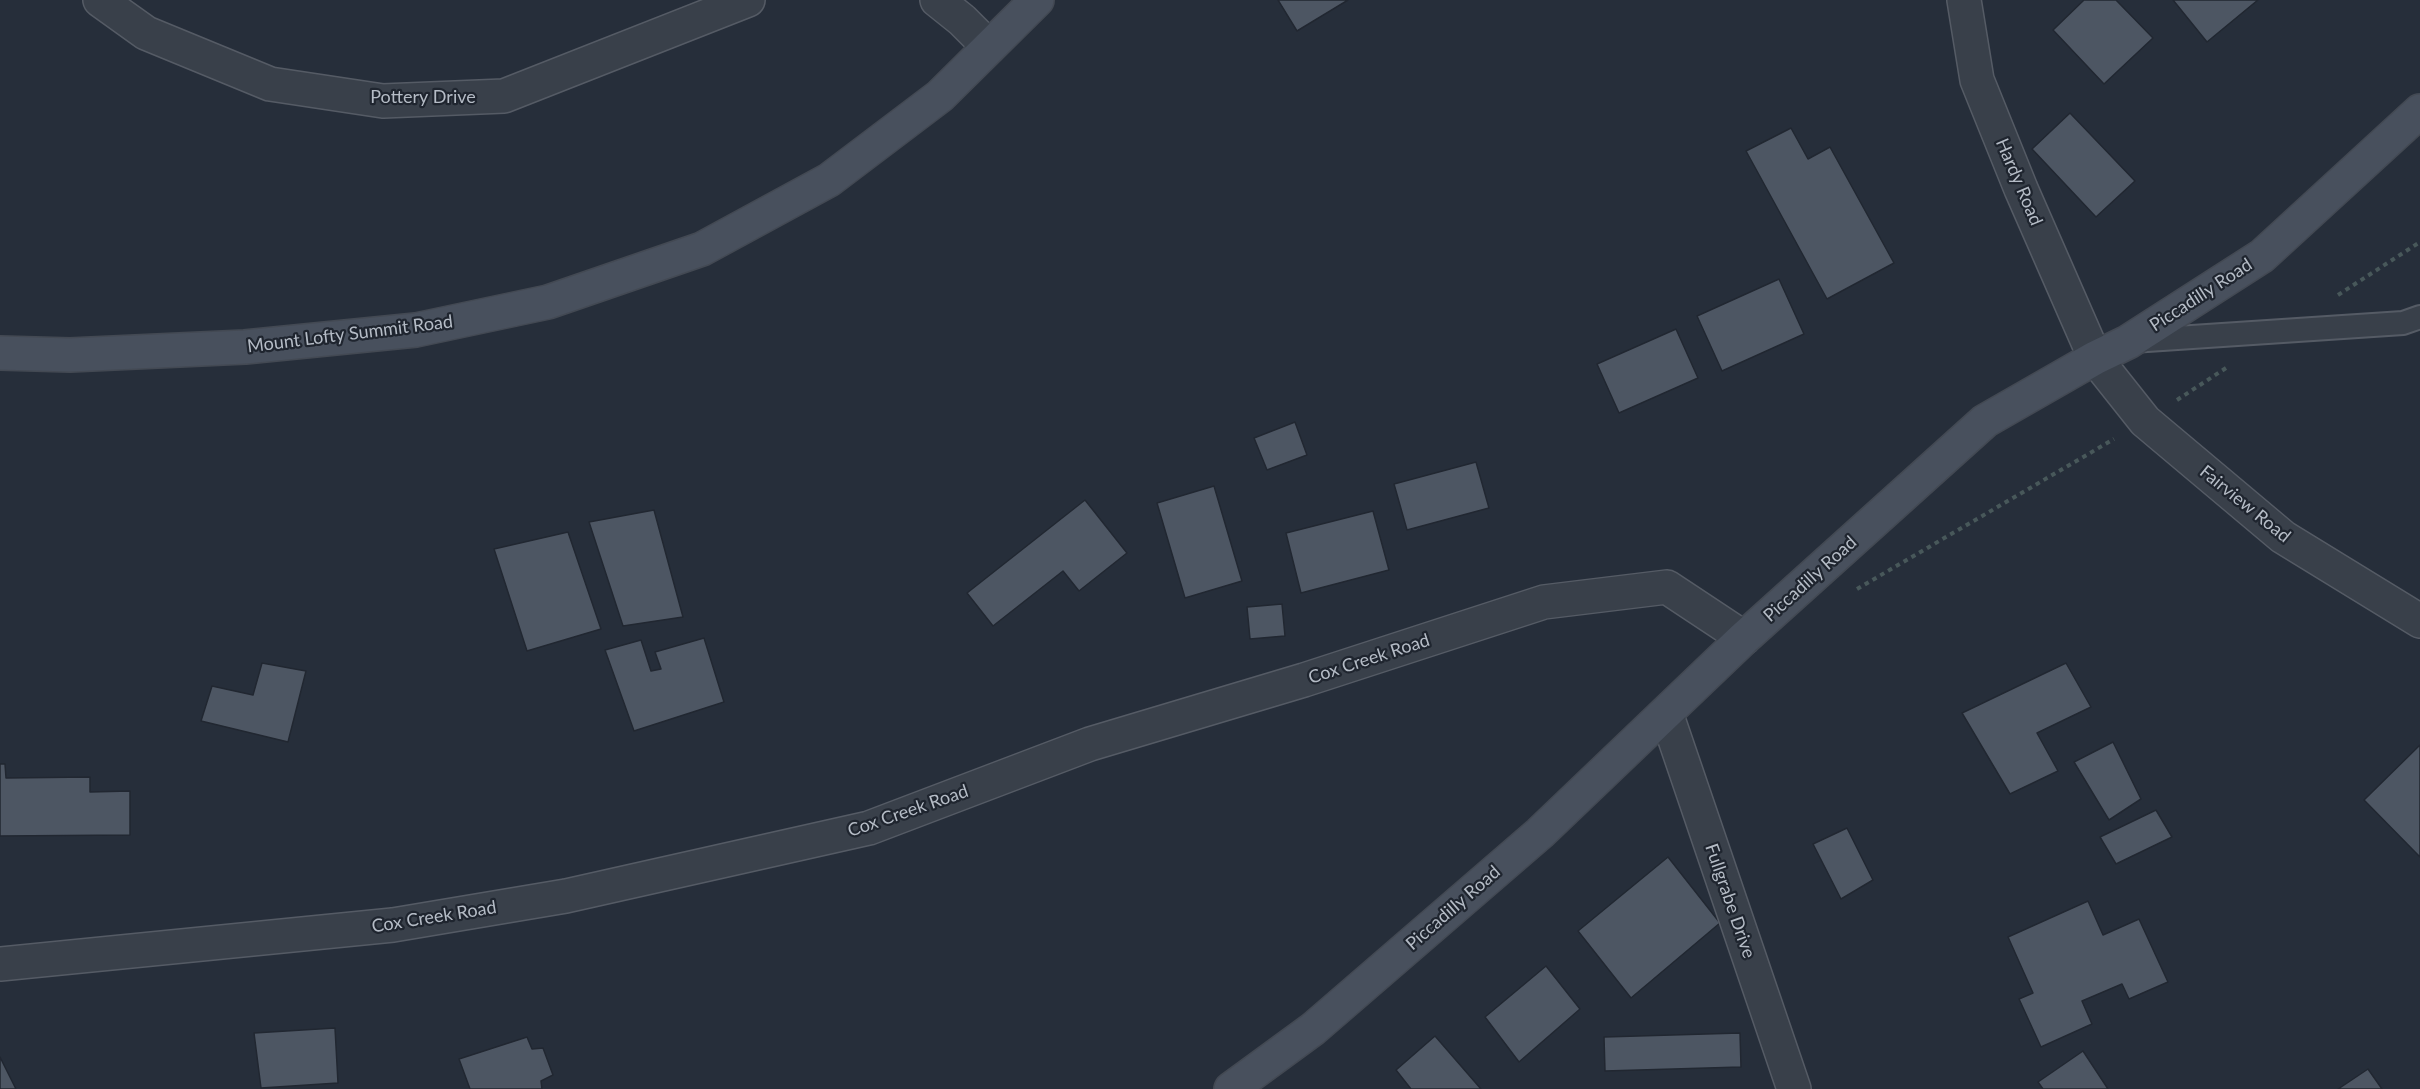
<!DOCTYPE html>
<html>
<head>
<meta charset="utf-8">
<style>
  body { margin:0 }
  canvas { display:block; background:#262e3a }
</style>
</head>
<body>
<canvas width="2420" height="1089"></canvas>
<script>
const ctx = document.querySelector('canvas').getContext('2d');
ctx.lineJoin = 'round';
function paint(path, color) { ctx.fillStyle = color; ctx.fill(path, 'evenodd'); }
const poly = rows => new Path2D(rows.map(r => 'M' + r).join(''));
function strokePath(path, color, width, dash) { ctx.strokeStyle = color; ctx.lineWidth = width; ctx.lineCap = dash ? 'butt' : 'round'; ctx.setLineDash(dash || []); ctx.stroke(path); }
function drawText(font, color, halo, rows, align = 'center') {
  ctx.font = font + ' Lato,sans-serif'; ctx.lineWidth = 4.5; ctx.setLineDash([]); ctx.textBaseline = 'middle'; ctx.strokeStyle = halo; ctx.fillStyle = color; for (const [text, x, y, turn = 0] of rows) {
    ctx.save(); ctx.translate(x, y); ctx.rotate((+turn || 0) * Math.PI / 180); ctx.textAlign = isNaN(turn) ? turn : align; if (halo) ctx.strokeText(text, 0, 0); ctx.fillText(text, 0, 0); ctx.restore();
  }
}
const building = poly([
  [1278,0,1348,0,1297,31,1278,0],
  [2084,0,2116,0,2153,38,2104,84,2053,30,2084,0],
  [2173,0,2258,0,2207,42,2173,0],
  [2070,113,2135,181,2096,217,2032,149,2070,113],
  [1791,128,1808,159,1830,147,1894,263,1827,299,1746,151,1791,128],
  [1779,279,1804,334,1722,371,1697,316,1779,279],
  [1676,329,1698,378,1619,413,1597,364,1676,329],
  [1295,422,1307,455,1267,470,1254,438,1295,422],
  [1476,462,1489,508,1407,530,1394,484,1476,462],
  [1214,486,1242,581,1185,598,1157,503,1214,486],
  [1085,500,1127,553,1079,591,1063,571,993,626,967,593,1085,500],
  [654,510,683,617,623,626,589,522,654,510],
  [1373,511,1389,570,1301,593,1286,533,1373,511],
  [568,532,601,629,527,651,494,549,568,532],
  [1282,604,1285,636,1250,639,1247,607,1282,604],
  [704,638,724,702,634,731,605,650,641,640,651,671,661,669,655,652,704,638],
  [262,663,306,671,288,742,201,721,212,686,253,695,262,663],
  [2066,663,2091,707,2037,733,2058,771,2010,794,1962,713,2066,663],
  [2113,742,2141,799,2109,820,2074,762,2113,742],
  [2420,745,2420,857,2364,800,2420,745],
  [0,764,5,764,6,778,90,777,90,792,130,791,130,835,0,836,0,764],
  [2156,810,2172,837,2116,864,2100,837,2156,810],
  [1847,828,1873,880,1841,899,1813,844,1847,828],
  [1668,857,1720,923,1631,998,1578,931,1668,857],
  [2088,901,2103,935,2139,919,2168,982,2129,999,2122,984,2082,1001,2092,1024,2041,1047,2019,999,2033,993,2008,937,2088,901],
  [1546,966,1580,1009,1519,1062,1485,1017,1546,966],
  [335,1028,338,1083,261,1088,254,1033,335,1028],
  [1740,1033,1741,1067,1605,1071,1604,1037,1740,1033],
  [1435,1036,1481,1089,1411,1089,1396,1070,1435,1036],
  [527,1037,532,1049,543,1048,553,1075,541,1081,542,1089,470,1089,459,1059,527,1037],
  [2083,1051,2108,1089,2043,1089,2038,1082,2083,1051],
  [0,1057,16,1089,0,1089,0,1057],
  [2368,1069,2382,1089,2338,1089,2368,1069]
]);
paint(building, '#4d5663');
strokePath(building, '#212731', 1.5);
const service = poly([
  [2132,341,2403,323,2420,317]
]);
const minor = poly([
  [100,0,146,33,270,84,383,101,504,96,748,0],
  [937,0,962,20,989,47],
  [1964,0,1977,80,2021,189,2095,358,2145,421,2283,537,2420,621],
  [1666,713,1794,1089],
  [0,964,393,925,566,896,869,828,1090,744,1304,680,1544,602,1667,587,1744,638]
]);
const secondary = poly([
  [0,353,70,355,245,347,416,330,548,302,702,249,829,180,940,96,1037,0],
  [1231,1089,1313,1029,1540,833,1744,638,1985,421,2095,358,2128,342,2262,256,2420,111]
]);
strokePath(service, '#555b65', 26);
strokePath(minor, '#555b65', 36);
strokePath(secondary, '#434953', 36);
strokePath(poly([
  [2338,295,2420,242],
  [2177,400,2226,368],
  [1857,589,2114,439]
]), '#48585a', 4, [4.5, 4.5]);
strokePath(service, '#39404a', 22);
strokePath(minor, '#39404a', 33);
strokePath(secondary, '#48505d', 33);
drawText('18px', '#b5bcc6', '#1f252f', [
  ["Pottery Drive",423,97],
  ["Hardy Road",2019,182,67],
  ["Piccadilly Road",2201,295,-33],
  ["Mount Lofty Summit Road",350,334,-7],
  ["Fairview Road",2245,504,39],
  ["Piccadilly Road",1810,579,-42],
  ["Cox Creek Road",1369,659,-18],
  ["Cox Creek Road",908,811,-19],
  ["Fullgrabe Drive",1730,901,71],
  ["Piccadilly Road",1453,908,-41],
  ["Cox Creek Road",434,917,-9]
]);
</script>
</body>
</html>
